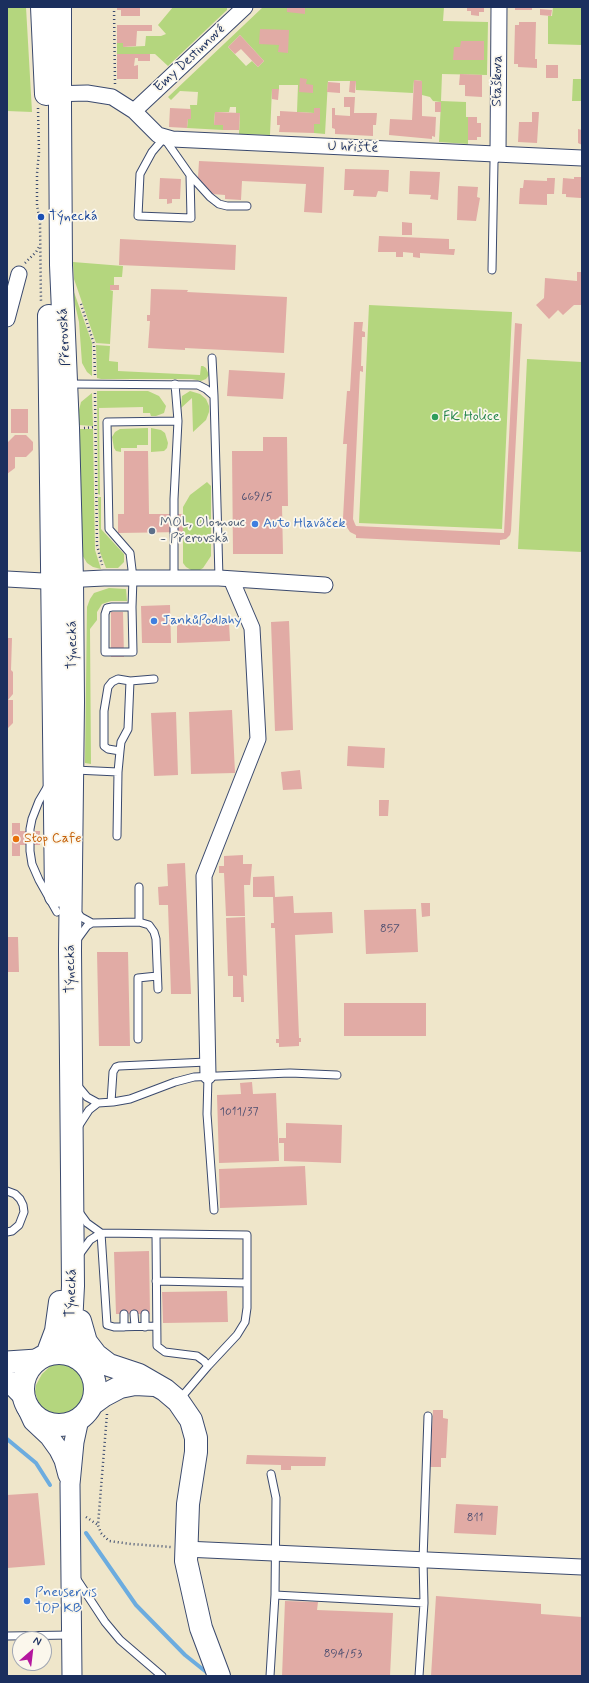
<!DOCTYPE html>
<html>
<head>
<meta charset="utf-8">
<style>
  body { margin:0 }
  #map { position:relative; width:589px; height:1683px; overflow:hidden; background:#efe6ca; font-family:Mynerve,sans-serif }
  canvas { display:block }
  .frame { position:absolute; inset:0; border:8px solid #1b2f5e; pointer-events:none }
  .north { position:absolute; left:12px; top:1631px; width:40px; height:40px; box-sizing:border-box; background:#fbf7ec; border:1px solid #a1a7b3; border-radius:50%; rotate:28deg; font-size:11px; font-weight:700; line-height:16px; text-align:center; color:#1b2f5e }
  .north::after { content:''; display:block; margin:auto; width:14px; height:18px; background:#b5179e; clip-path:polygon(50% 0,100% 100%,50% 72%,0 100%) }
</style>
</head>
<body>
<div id="map">
<canvas width="589" height="1683"></canvas>
<div class="frame"></div>
<div class="north">N</div>
</div>
<script>
const ctx = document.querySelector('canvas').getContext('2d');
ctx.lineJoin = 'round';
function paint(path, color) { ctx.fillStyle = color; ctx.fill(path, 'evenodd'); }
const poly = rows => new Path2D(rows.map(r => 'M' + r).join(''));
function strokePath(path, color, width, dash) { ctx.strokeStyle = color; ctx.lineWidth = width; ctx.lineCap = dash ? 'butt' : 'round'; ctx.setLineDash(dash || []); ctx.stroke(path); }
function drawText(font, color, halo, rows, align = 'center') {
  ctx.font = font + ' Mynerve,sans-serif'; ctx.lineWidth = 3.5; ctx.setLineDash([]); ctx.textBaseline = 'middle'; ctx.strokeStyle = halo; ctx.fillStyle = color; for (const [text, x, y, turn = 0] of rows) {
    ctx.save(); ctx.translate(x, y); ctx.rotate((+turn || 0) * Math.PI / 180); ctx.textAlign = isNaN(turn) ? turn : align; if (halo) ctx.strokeText(text, 0, 0); ctx.fillText(text, 0, 0); ctx.restore();
  }
}
paint(poly([
  [7,7,26,7,32,112,7,111],
  [173,7,227,7,227,10,168,66,155,54,117,54,117,43,123,43,124,47,145,46,146,36,161,36,166,34,158,25],
  [263,7,444,7,443,21,488,22,487,75,442,74,441,101,466,102,466,117,468,117,468,144,439,142,441,102,433,101,430,97,422,95,422,81,414,80,413,93,356,90,356,81,328,81,325,134,314,133,314,124,320,124,320,108,314,108,314,113,297,112,298,85,279,85,279,89,272,89,270,135,239,134,240,113,236,113,236,107,230,107,229,112,215,112,214,125,223,125,223,130,187,128,188,119,191,118,190,105,197,105,198,92,180,91,171,100,168,97],
  [240,35,264,61,258,67,252,61,246,66,228,47],
  [553,7,582,7,582,45,548,44,548,16,552,16],
  [573,79,582,79,582,101,572,101],
  [73,262,123,266,122,277,114,277,114,285,110,285,110,290,113,291,110,344,96,343,74,279],
  [69,278,92,343,92,376,87,372,82,363,79,322],
  [369,305,512,312,502,529,359,523],
  [96,345,110,346,109,361,118,362,118,371,200,375,201,366,203,366,206,368,209,375,206,379,201,381,192,379,101,379,97,378],
  [527,359,582,362,582,552,518,549],
  [97,391,148,391,159,396,166,406,164,413,156,416,151,416,150,413,143,413,143,407,99,408,100,495,98,494],
  [190,391,200,394,206,399,209,406,209,412,206,420,193,432,192,398,181,408,182,396],
  [92,393,93,426,79,425,79,410,81,402],
  [148,428,148,445,137,445,137,448,121,448,121,452,116,451,114,448,112,437,115,432,120,429],
  [151,428,161,430,165,433,168,443,167,448,164,451,151,452],
  [79,429,93,429,95,550,101,569,93,567,87,563,81,553],
  [207,482,211,486,211,556,203,568,198,571,193,571,186,567,183,563,183,507,190,495],
  [98,497,101,497,101,529,124,554,124,562,118,568,106,568,100,552],
  [109,588,126,589,127,601,111,601,102,604,97,612,97,620,90,629,91,764,85,763,87,607,90,599,94,593],
  [57,1360,63,1361,75,1367,81,1373,87,1385,86,1398,83,1404,74,1413,68,1415,55,1415,43,1409,39,1404,35,1392,36,1385,42,1374]
]), '#b4d67e');
strokePath(poly([
  [7,1439,36,1463,50,1485],
  [86,1533,136,1605,185,1655,210,1675]
]), '#6cacdf', 4);
paint(poly([
  [117,7,140,7,140,16,121,16,121,10,117,10],
  [287,7,305,7,305,14,287,12],
  [467,7,484,7,484,12,479,12,479,16,471,15,471,11,467,11],
  [515,7,532,7,532,10,515,10],
  [540,9,552,10,551,16,540,15],
  [519,22,536,22,535,59,537,59,537,68,518,67,518,64,514,64,515,25,519,25],
  [117,25,152,25,152,31,137,31,136,46,123,47,123,43,117,43],
  [260,29,289,30,288,53,278,52,279,45,259,44],
  [240,35,264,61,258,67,241,49,235,54,228,47],
  [461,41,484,41,484,60,453,60,454,47,460,47],
  [117,54,150,54,150,61,138,61,138,58,135,58,134,66,138,65,138,79,117,79],
  [546,65,558,65,558,78,546,78],
  [460,74,482,75,482,97,465,96,465,85,459,85],
  [300,78,307,79,306,84,313,85,313,93,299,92],
  [414,80,422,81,422,116,436,117,435,137,432,136,432,139,389,135,390,119,412,120],
  [350,81,356,81,355,93,349,92],
  [328,82,340,83,340,93,327,92],
  [272,89,279,89,278,100,272,99],
  [344,97,355,97,354,113,377,113,376,125,373,125,373,136,335,134,335,129,332,128,332,108,335,108,335,115,350,116,350,107,344,107],
  [435,102,441,102,441,112,435,112],
  [170,108,191,109,191,119,188,119,187,128,169,127],
  [314,108,320,108,320,124,314,124,314,133,279,132,280,125,277,125,277,116,280,116,280,111,314,113],
  [215,112,240,113,239,130,223,130,223,125,214,125],
  [532,112,539,112,537,143,518,142,519,122,532,122],
  [468,117,477,117,477,123,481,123,481,137,477,137,477,140,468,140],
  [578,129,582,130,582,145,578,143],
  [199,161,324,167,322,213,304,212,306,184,242,181,241,200,225,199,225,195,212,194,198,178],
  [345,169,389,170,388,192,378,191,376,197,353,196,354,190,344,190],
  [410,171,440,172,438,200,430,199,431,195,409,194],
  [574,177,582,177,582,195,581,198,566,197,566,194,562,194,563,178,574,179],
  [160,178,181,179,180,199,172,199,172,203,167,204,167,199,159,199],
  [547,178,555,178,554,194,547,194,547,205,519,204,520,188,523,188,524,180,547,181],
  [458,186,478,187,477,197,480,198,476,221,457,220],
  [402,222,412,223,412,235,402,235],
  [379,236,449,239,449,249,455,249,454,255,420,253,420,258,413,257,413,253,403,252,403,257,396,257,396,252,378,252],
  [120,239,236,245,235,270,119,265],
  [577,272,582,272,582,305,574,305,563,315,558,310,549,319,536,305,544,298,545,278,577,281],
  [110,285,119,285,119,290,110,290],
  [151,289,188,290,187,292,287,297,284,353,185,348,185,350,148,348,150,321,147,321,147,315,150,315],
  [354,322,363,322,362,331,365,332,365,337,362,337,361,366,363,366,363,372,360,371,353,519,355,524,356,526,504,533,515,323,522,324,511,531,510,535,506,539,500,540,500,545,356,538,356,535,350,532,346,526,343,518,347,444,343,444,347,391,350,391],
  [229,370,285,373,283,399,227,396],
  [11,409,28,409,28,433,11,433],
  [15,435,26,435,33,442,33,450,26,457,15,457,15,468,7,474,8,442],
  [263,437,287,437,288,506,282,506,283,554,233,554,232,451,263,451],
  [124,451,148,451,149,514,183,514,183,532,118,533,118,514,124,514],
  [170,605,171,643,142,643,141,606],
  [111,612,123,612,124,657,111,657],
  [289,621,293,730,275,731,271,622],
  [183,622,189,622,189,624,229,623,230,641,177,643,177,624,183,624],
  [7,638,12,638,11,670,13,672,13,694,8,700,13,700,13,723,8,728,7,728],
  [232,710,235,773,191,774,189,712],
  [176,712,178,775,154,776,151,713],
  [348,746,385,748,384,768,347,766],
  [300,770,302,789,283,790,281,772],
  [379,800,389,800,388,816,379,816],
  [12,823,20,823,20,831,40,831,40,845,20,845,20,856,12,856],
  [243,855,243,864,252,864,250,885,244,885,245,916,226,916,224,873,219,873,219,866,224,866,224,856],
  [185,863,191,994,171,994,168,905,159,905,158,887,168,886,167,864],
  [274,876,275,897,293,896,294,913,332,912,333,933,295,935,299,1038,301,1038,301,1042,299,1042,299,1046,279,1047,279,1043,276,1043,276,1039,279,1039,275,928,271,928,271,923,274,923,273,897,253,897,253,877],
  [421,903,430,903,430,916,422,917],
  [416,909,418,952,366,954,364,910],
  [245,917,247,976,243,975,244,1002,241,1002,241,997,233,997,233,976,228,976,226,918],
  [7,937,18,937,19,972,7,972],
  [97,952,128,952,130,1046,99,1046],
  [344,1003,426,1003,426,1036,344,1036],
  [252,1082,253,1094,276,1093,279,1161,219,1163,217,1095,241,1094,240,1083],
  [286,1123,342,1125,341,1163,284,1161,284,1143,279,1143,279,1138,286,1138],
  [305,1166,307,1205,220,1208,219,1169],
  [149,1251,150,1314,116,1314,114,1252],
  [227,1291,228,1322,163,1323,162,1292],
  [433,1410,443,1410,443,1418,448,1419,446,1458,441,1458,441,1467,430,1467],
  [247,1455,326,1457,325,1466,291,1466,291,1470,281,1470,281,1465,246,1464],
  [38,1493,45,1565,7,1568,7,1495],
  [456,1504,498,1506,496,1535,454,1533],
  [436,1596,541,1604,541,1614,582,1617,582,1676,431,1676],
  [285,1601,318,1602,317,1610,393,1613,390,1676,282,1676]
]), '#e1aba5');
const service = poly([
  [164,138,190,175,191,218,138,216,140,174,152,152,164,138],
  [190,175,210,197,219,204,227,206,247,206],
  [492,270,494,162,498,154],
  [212,358,214,396],
  [68,384,198,385,206,389,214,396,219,578],
  [174,578,174,499,178,421,175,384],
  [132,607,133,652,105,652,105,614,107,608,112,607,132,607,133,578,130,553,109,529,107,422,178,421],
  [130,681,154,679],
  [75,770,118,772,120,751,121,742,128,729,130,681,118,679,112,682,108,687,104,711,104,746,108,749,120,751],
  [49,784,39,801,32,819,30,829,30,851,32,864,39,880,57,912],
  [117,836,118,772],
  [139,887,139,922],
  [75,910,81,917,92,923,139,922,149,925,154,932,156,939,158,989],
  [76,941,87,926,92,923],
  [138,1039,138,978,157,976],
  [208,1076,207,1114,214,1210],
  [77,1085,87,1097,98,1103,113,1102,130,1099,175,1082,194,1077,290,1073,337,1075],
  [111,1102,113,1072,116,1067,119,1066,207,1062],
  [78,1127,89,1110,98,1103],
  [7,1191,15,1194,20,1199,23,1205,24,1212,19,1225,12,1231,7,1232],
  [79,1212,87,1223,101,1233],
  [101,1233,107,1325,114,1327,156,1326],
  [156,1234,157,1346,165,1352,197,1356,204,1361,208,1366],
  [79,1255,90,1240,101,1233,247,1235,247,1308,245,1322,237,1335,208,1366,179,1400],
  [156,1281,247,1283],
  [124,1314,124,1327],
  [134,1314,135,1326],
  [145,1314,145,1327],
  [76,1578,105,1622,120,1640,162,1676],
  [275,1595,424,1603],
  [7,1636,71,1635],
  [270,1676,275,1595,276,1498,271,1474],
  [419,1676,424,1603,423,1560,428,1416]
]);
const minor = poly([
  [51,94,87,93,112,97,134,111,158,135,172,139,582,158],
  [134,111,245,7],
  [498,154,499,7],
  [7,319,19,274],
  [7,579,43,581,104,578,219,578,325,585],
  [208,1076,204,876,258,739,252,628,231,579],
  [185,1549,582,1567]
]);
const tertiary = poly([
  [27,1408,33,1421,49,1436,59,1450,64,1460,68,1475],
  [72,1676,70,1484,74,1442,79,1419]
]);
const secondary = poly([
  [7,1362,37,1360],
  [7,1379,22,1394]
]);
const primary = poly([
  [42,7,46,94],
  [60,7,60,107,61,265,68,428,72,580,73,702,70,950,73,1286,71,1325,72,1343,77,1358],
  [49,316,56,896],
  [80,1321,86,1342,96,1355,109,1365,139,1375,165,1390,178,1401,191,1420,196,1438,196,1452,188,1504,186,1561,201,1628,219,1676],
  '23 1389a36 36 0 1 1 72 0a36 36 0 1 1-72 0Z',
  [47,1355,56,1331,60,1302],
  [92,1404,103,1396,120,1387,135,1384,154,1385]
]);
strokePath(service, '#3b4a6e', 9);
strokePath(minor, '#3b4a6e', 17);
strokePath(tertiary, '#3b4a6e', 21);
strokePath(secondary, '#3b4a6e', 23);
strokePath(primary, '#3b4a6e', 24);
strokePath(poly([
  [114,7,115,84],
  [38,108,39,152,37,174,37,205,40,222,41,303],
  [25,263,36,252,40,245],
  [81,304,94,344,95,375],
  [95,393,97,545,102,565],
  [84,428,95,427],
  [107,1414,98,1525,101,1533,109,1541,131,1544,171,1547],
  [86,1517,98,1525]
]), '#3b4a6e', 2.5, [1, 3]);
strokePath(service, '#fff', 7);
strokePath(minor, '#fff', 15);
strokePath(tertiary, '#fff', 19);
strokePath(secondary, '#fff', 21);
strokePath(primary, '#fff', 22);
for (const [x, y, r, color] of [
  [41,217,4,"#1a4fb4"],
  [435,417,4,"#2e9e5b"],
  [255,524,4,"#3f7fe0"],
  [152,531,4,"#5c6f8a"],
  [154,621,4,"#3f7fe0"],
  [16,839,4,"#e8710a"],
  [27,1601,4,"#3f7fe0"]
]) { const dot = new Path2D(); dot.arc(x, y, r, 0, 2 * Math.PI); ctx.fillStyle = color; ctx.fill(dot); strokePath(dot, '#fbf7ec', 1.5); }
drawText('12px', '#4c4e70', null, [
  ["669/5",257,497],
  ["857",390,929],
  ["1011/37",239,1112],
  ["811",475,1518],
  ["894/53",343,1654]
]);
drawText('14px', '#1b2f5e', '#fbf7ec', [
  ["Emy Destinnové",190,59,-43],
  ["Staškova",498,81,-89],
  ["U hřiště",353,148,2],
  ["Přerovská",65,337,-93],
  ["Týnecká",73,645,-90],
  ["Týnecká",71,969,-90],
  ["Týnecká",72,1293,-88]
]);
drawText('14px', '#164399', '#fbf7ec', [
  ["Týnecká",49,217]
], 'left');
drawText('14px', '#27864d', '#fbf7ec', [
  ["FK Holice",443,417]
], 'left');
drawText('14px', '#4e5e75', '#fbf7ec', [
  ["MOL, Olomouc",160,523],
  ["- Přerovská",160,539]
], 'left');
drawText('14px', '#366cbe', '#fbf7ec', [
  ["Auto Hlaváček",263,524],
  ["JankůPodlahy",162,621],
  ["Pneuservis",35,1593],
  ["TOP KB",35,1609]
], 'left');
drawText('14px', '#c56008', '#fbf7ec', [
  ["Stop Cafe",24,839]
], 'left');
</script>
</body>
</html>
